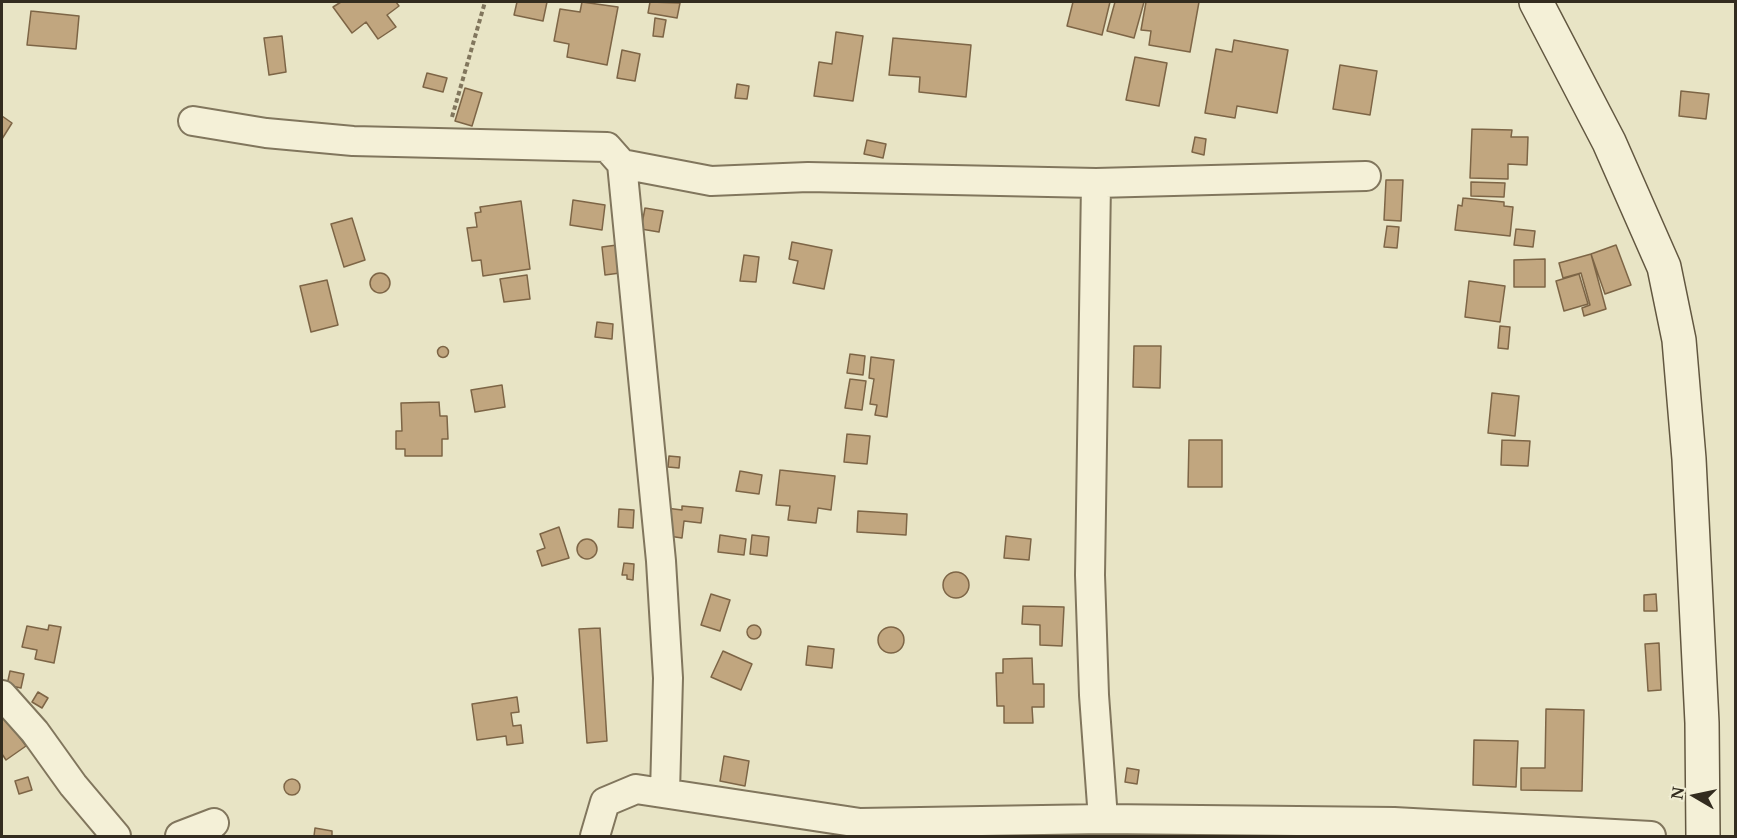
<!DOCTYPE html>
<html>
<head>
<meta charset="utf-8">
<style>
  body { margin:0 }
  #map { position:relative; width:1737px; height:838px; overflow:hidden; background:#e8e4c5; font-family:"Noto Serif",serif }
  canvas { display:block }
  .frame { position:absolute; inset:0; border:3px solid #332c1f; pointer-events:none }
  .north { position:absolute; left:1665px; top:766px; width:60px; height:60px; -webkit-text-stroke:4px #f0edd3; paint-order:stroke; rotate:279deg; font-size:16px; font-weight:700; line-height:24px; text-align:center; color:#332c1f }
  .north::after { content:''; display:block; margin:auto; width:21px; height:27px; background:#332c1f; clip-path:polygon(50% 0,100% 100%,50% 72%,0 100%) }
</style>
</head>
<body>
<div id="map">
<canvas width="1737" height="838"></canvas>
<div class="frame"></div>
<div class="north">N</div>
</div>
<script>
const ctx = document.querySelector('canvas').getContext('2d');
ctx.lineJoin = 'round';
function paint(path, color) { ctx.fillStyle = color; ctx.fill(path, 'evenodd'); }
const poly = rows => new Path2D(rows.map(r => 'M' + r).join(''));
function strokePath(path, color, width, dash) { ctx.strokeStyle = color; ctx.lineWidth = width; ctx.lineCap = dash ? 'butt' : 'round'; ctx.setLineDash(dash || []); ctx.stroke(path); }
const building = poly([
  [341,2,396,2,399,6,387,15,396,27,378,39,366,22,352,33,333,7,341,2],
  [517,2,547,2,543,21,514,15,517,2],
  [582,2,618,7,607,65,567,57,569,44,554,41,560,9,580,12,582,2],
  [650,2,680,3,677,18,648,13,650,2],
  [1073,2,1110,2,1102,35,1067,26,1073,2],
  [1115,2,1144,2,1134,38,1107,31,1115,2],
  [1146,2,1199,2,1190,52,1149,45,1151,31,1141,30,1146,2],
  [31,11,79,16,76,49,27,45,31,11],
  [655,18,666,20,663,37,653,36,655,18],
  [836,32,863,36,853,101,814,96,819,62,832,64,836,32],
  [282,36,286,72,269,75,264,38,282,36],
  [893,38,971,45,966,97,919,92,920,77,889,75,893,38],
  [1234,40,1288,50,1277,113,1237,106,1235,118,1205,113,1216,49,1232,52,1234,40],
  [622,50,640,54,635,81,617,78,622,50],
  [1135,57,1167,63,1159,106,1126,100,1135,57],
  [1340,65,1377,71,1370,115,1333,109,1340,65],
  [427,73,447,78,443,92,423,87,427,73],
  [737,84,749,86,747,99,735,98,737,84],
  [465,88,482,93,472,126,455,121,465,88],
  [1681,91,1709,94,1706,119,1679,116,1681,91],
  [2,116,12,123,2,139,2,116],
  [1472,129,1512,130,1511,137,1528,137,1527,165,1508,164,1508,179,1470,178,1472,129],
  [1195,137,1206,139,1204,155,1192,152,1195,137],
  [867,140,886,144,883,158,864,154,867,140],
  [1386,180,1403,180,1401,221,1384,220,1386,180],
  [1471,182,1505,183,1504,197,1471,196,1471,182],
  [1463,198,1504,202,1504,206,1513,207,1510,236,1455,230,1458,205,1462,206,1463,198],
  [573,200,605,205,602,230,570,225,573,200],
  [521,201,530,269,483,276,481,260,472,261,467,228,477,227,475,213,481,212,480,207,521,201],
  [645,208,663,211,659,232,641,229,645,208],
  [352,218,365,260,344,267,331,224,352,218],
  [1387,226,1399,227,1397,248,1384,247,1387,226],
  [1516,229,1535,231,1533,247,1514,245,1516,229],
  [792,242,832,250,824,289,793,283,798,261,789,259,792,242],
  [617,245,620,273,605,275,602,247,617,245],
  [1616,245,1631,285,1605,294,1591,254,1616,245],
  [1591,254,1606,309,1584,316,1582,308,1590,305,1581,273,1563,278,1559,263,1591,254],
  [744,255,759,257,756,282,740,281,744,255],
  [1545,259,1545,287,1514,287,1514,260,1545,259],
  '370 283a10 10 0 1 1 20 0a10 10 0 1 1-20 0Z',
  [1579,274,1588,304,1564,311,1556,281,1579,274],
  [527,275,530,299,504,302,500,279,527,275],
  [327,280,338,325,311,332,300,286,327,280],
  [1469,281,1505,286,1500,322,1465,317,1469,281],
  [597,322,613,324,612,339,595,337,597,322],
  [1500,326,1510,327,1508,349,1498,348,1500,326],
  [1134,346,1161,346,1160,388,1133,387,1134,346],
  '437.5 352a5.5 5.5 0 1 1 11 0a5.5 5.5 0 1 1-11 0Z',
  [850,354,865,356,863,375,847,373,850,354],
  [871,357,894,360,887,417,875,415,877,405,870,404,874,379,869,378,871,357],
  [850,379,866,381,862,410,845,408,850,379],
  [502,385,505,407,475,412,471,390,502,385],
  [1492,393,1519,396,1515,436,1488,433,1492,393],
  [439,402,440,416,447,416,448,439,442,439,442,456,405,456,405,449,396,449,396,431,402,431,401,403,439,402],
  [847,434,870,436,867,464,844,462,847,434],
  [1189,440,1222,440,1222,487,1188,487,1189,440],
  [1502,440,1530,441,1528,466,1501,465,1502,440],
  [669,456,680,457,679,468,668,467,669,456],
  [780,470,835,476,831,510,818,508,816,523,788,520,790,506,776,505,780,470],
  [740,471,762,475,759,494,736,491,740,471],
  [682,506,703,508,701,523,684,521,682,538,662,535,666,508,682,510,682,506],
  [619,509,634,510,633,528,618,527,619,509],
  [858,511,907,514,906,535,857,532,858,511],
  [559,527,569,558,542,566,537,551,545,548,540,534,559,527],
  [720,535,746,539,744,555,718,552,720,535],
  [752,535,769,537,767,556,750,554,752,535],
  [1006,536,1031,539,1029,560,1004,558,1006,536],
  '577 549a10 10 0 1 1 20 0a10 10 0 1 1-20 0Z',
  [624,563,634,564,633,580,627,579,627,575,622,575,624,563],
  '943 585a13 13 0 1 1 26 0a13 13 0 1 1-26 0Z',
  [711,594,730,600,720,631,701,625,711,594],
  [1656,594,1657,611,1644,611,1644,595,1656,594],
  [1023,606,1064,607,1062,646,1040,645,1040,625,1022,624,1023,606],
  '747 632a7 7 0 1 1 14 0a7 7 0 1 1-14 0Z',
  [49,625,61,627,54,663,35,659,37,650,22,647,27,626,48,630,49,625],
  '878 640a13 13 0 1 1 26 0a13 13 0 1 1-26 0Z',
  [600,628,607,741,587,743,579,629,600,628],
  [1659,643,1661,690,1648,691,1645,644,1659,643],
  [808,646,834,649,832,668,806,665,808,646],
  [723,651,752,664,741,690,711,677,723,651],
  [1032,658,1033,684,1044,684,1044,707,1032,707,1033,723,1004,723,1004,706,997,706,996,673,1003,673,1003,659,1032,658],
  [10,671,24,674,21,688,7,685,10,671],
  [38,692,48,698,42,708,32,702,38,692],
  [517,697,519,712,511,713,513,726,521,725,523,743,507,745,506,736,477,740,472,704,517,697],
  [1546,709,1584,710,1582,791,1521,790,1521,768,1545,768,1546,709],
  [5,717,26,746,6,760,2,754,2,720,5,717],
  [1474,740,1518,741,1516,787,1473,785,1474,740],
  [724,756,749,761,745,786,720,781,724,756],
  [1127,768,1139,770,1137,784,1125,782,1127,768],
  [28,777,32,790,19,794,15,781,28,777],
  '284 787a8 8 0 1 1 16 0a8 8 0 1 1-16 0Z',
  [315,828,332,831,332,836,314,836,315,828]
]);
paint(building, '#c1a67f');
strokePath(building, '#7d6546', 1.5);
const street = poly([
  [193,121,266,133,353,141,607,147,622,164,711,181,808,177,1096,183,1090,575,1094,695,1103,819,1394,822,1651,836],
  [622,164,661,561,668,678,665,793],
  [1096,183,1366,176],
  [2,695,35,732,73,785,116,836],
  [180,836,214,823],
  [595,836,605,802,636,789,860,823,1103,819]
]);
const secondary = poly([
  [1536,2,1609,142,1664,267,1679,340,1689,459,1702,723,1703,836]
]);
strokePath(street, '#81765d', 32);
strokePath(secondary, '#625740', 36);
strokePath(poly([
  [452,117,485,2]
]), '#81765d', 4, [4.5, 3]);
strokePath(street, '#f4f0d7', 28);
strokePath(secondary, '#f4f0d7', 33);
</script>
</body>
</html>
